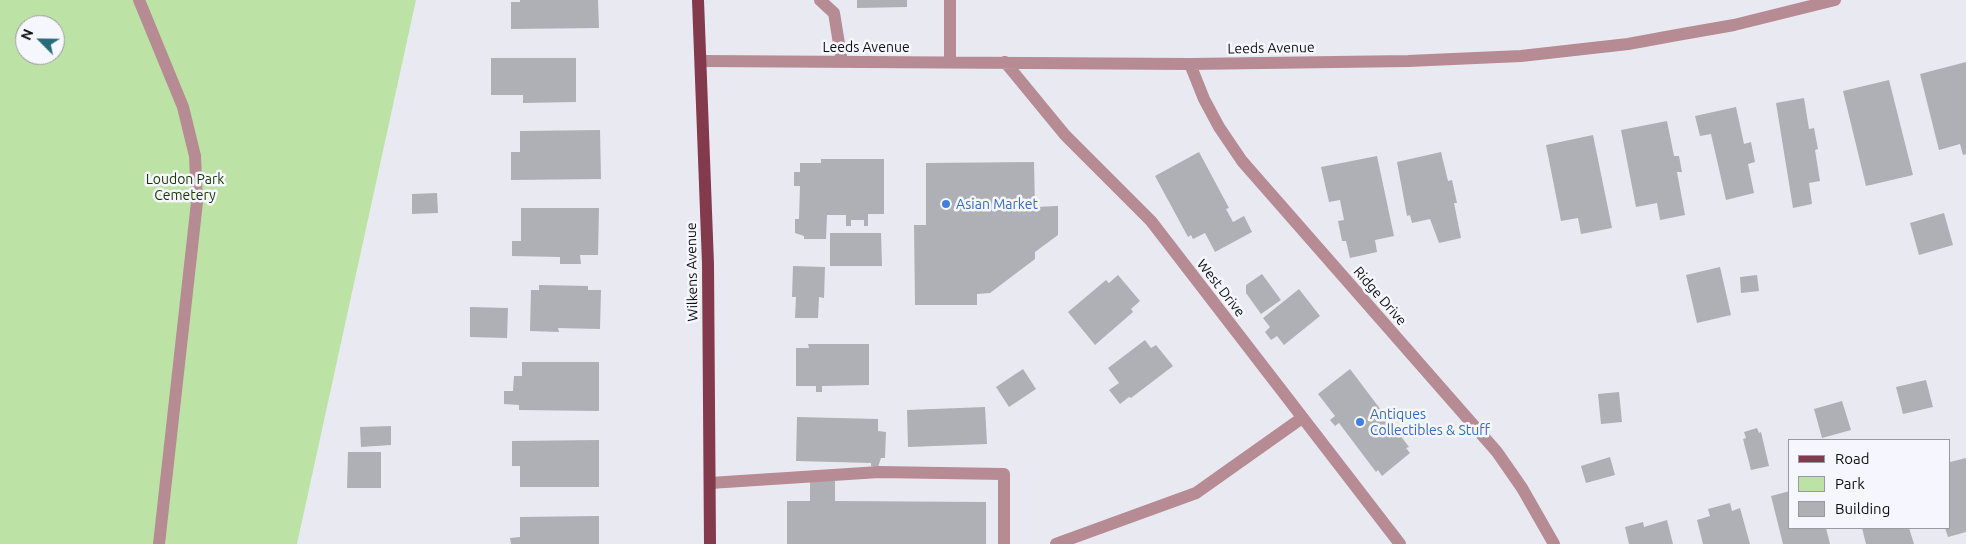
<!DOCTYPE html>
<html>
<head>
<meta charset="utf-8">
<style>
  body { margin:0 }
  #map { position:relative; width:1966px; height:544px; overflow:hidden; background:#e9eaf1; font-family:Ubuntu,sans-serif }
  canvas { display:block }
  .legend { position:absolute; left:1788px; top:439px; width:162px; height:90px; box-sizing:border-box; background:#f6f7fe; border:1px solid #999a9f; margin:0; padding:6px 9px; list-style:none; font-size:15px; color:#0d0e10 }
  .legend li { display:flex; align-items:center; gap:10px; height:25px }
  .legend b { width:25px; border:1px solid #999a9f }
  .north { position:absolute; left:15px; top:15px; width:50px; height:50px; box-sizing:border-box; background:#f6f7fe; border:1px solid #999a9f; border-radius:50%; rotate:293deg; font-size:14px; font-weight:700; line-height:20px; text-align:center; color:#0d0e10 }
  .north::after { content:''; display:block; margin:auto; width:18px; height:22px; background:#266c7a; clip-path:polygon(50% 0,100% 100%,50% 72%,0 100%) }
</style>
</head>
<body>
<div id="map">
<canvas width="1966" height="544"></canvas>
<ul class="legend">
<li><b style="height:6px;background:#833a4d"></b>Road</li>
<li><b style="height:14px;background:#bce3a5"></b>Park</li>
<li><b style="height:14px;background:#aeb0b6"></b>Building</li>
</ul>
<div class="north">N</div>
</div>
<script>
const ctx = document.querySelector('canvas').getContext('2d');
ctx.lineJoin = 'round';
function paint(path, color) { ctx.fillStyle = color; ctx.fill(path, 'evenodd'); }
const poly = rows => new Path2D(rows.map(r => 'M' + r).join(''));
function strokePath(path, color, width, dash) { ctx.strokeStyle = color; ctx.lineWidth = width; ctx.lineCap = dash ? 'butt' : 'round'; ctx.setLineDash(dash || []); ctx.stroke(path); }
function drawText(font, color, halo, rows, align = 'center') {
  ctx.font = font + ' Ubuntu,sans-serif'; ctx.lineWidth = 5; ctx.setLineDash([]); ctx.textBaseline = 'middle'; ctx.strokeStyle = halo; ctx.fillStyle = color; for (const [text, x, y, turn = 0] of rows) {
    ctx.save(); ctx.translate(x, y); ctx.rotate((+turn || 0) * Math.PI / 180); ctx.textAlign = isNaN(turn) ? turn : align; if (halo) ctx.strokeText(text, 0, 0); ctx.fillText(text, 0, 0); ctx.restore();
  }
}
paint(poly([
  [0,0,416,0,297,544,0,544],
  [25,25,55,25,55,55,25,55]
]), '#bce3a5');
paint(poly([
  [520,0,598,0,599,28,511,29,511,2,520,2],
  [857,0,907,0,907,7,857,8],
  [491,58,576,58,576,102,523,103,523,95,491,95],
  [1966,62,1966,154,1963,155,1960,144,1939,150,1920,74],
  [1889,80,1913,175,1866,186,1843,91],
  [1804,98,1809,129,1814,128,1818,149,1815,150,1820,181,1809,183,1812,204,1793,208,1776,103],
  [1736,107,1744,144,1751,142,1755,162,1748,164,1754,193,1726,200,1711,134,1700,136,1695,116],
  [1667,121,1674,156,1679,156,1682,172,1677,172,1685,215,1660,220,1657,203,1636,207,1621,130],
  [600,130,601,179,511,180,511,152,520,152,520,131],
  [1593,135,1612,228,1581,234,1578,218,1561,221,1546,145],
  [1199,152,1229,208,1226,209,1233,222,1244,216,1252,232,1215,252,1205,233,1193,239,1191,235,1188,237,1155,176],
  [1441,152,1448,181,1452,180,1457,203,1454,203,1461,238,1439,243,1430,219,1412,223,1410,215,1407,216,1397,162],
  [1377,156,1394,236,1375,240,1377,252,1350,258,1346,241,1342,241,1338,221,1344,220,1340,200,1329,202,1321,167],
  [821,159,884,159,884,214,868,214,868,226,864,226,864,220,851,220,851,226,846,226,846,215,827,215,826,239,804,239,804,236,795,233,795,219,799,219,800,186,794,186,794,172,800,172,800,163,821,163],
  [1034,162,1035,207,1058,206,1058,235,1035,252,1035,259,990,293,977,294,977,305,915,305,914,225,926,225,926,163],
  [437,193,438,213,412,214,412,194],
  [521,208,599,208,598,255,580,255,581,264,560,264,560,257,512,256,512,241,521,241],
  [1944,213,1953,245,1919,255,1910,223],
  [830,233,881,233,882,266,830,266],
  [793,266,825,267,824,298,819,297,818,318,795,318,796,297,792,297],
  [1720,267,1731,315,1697,323,1686,275],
  [1262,274,1281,300,1261,314,1246,293,1246,285],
  [1118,275,1140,301,1131,309,1133,312,1095,345,1068,312,1106,280,1109,283],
  [1757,275,1759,291,1741,293,1740,277],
  [539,285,588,286,588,290,601,290,600,329,558,328,559,332,530,331,531,290,539,290],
  [1299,289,1320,316,1284,345,1277,336,1271,340,1265,332,1270,327,1263,318],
  [470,307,508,308,507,338,470,337],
  [1145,340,1151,348,1156,345,1173,366,1131,398,1129,397,1120,404,1109,390,1119,383,1108,368],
  [808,344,869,344,869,385,822,386,822,392,816,392,816,386,796,386,796,348,809,348],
  [522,362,599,362,599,411,519,410,519,405,504,404,504,391,513,391,514,376,522,376],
  [1023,369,1036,389,1009,407,996,387],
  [1350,369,1409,447,1406,448,1410,453,1382,476,1378,470,1376,472,1339,423,1335,426,1330,420,1335,416,1318,394],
  [1926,380,1933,407,1903,414,1896,387],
  [1619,392,1622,422,1601,424,1598,394],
  [1842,401,1851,430,1822,438,1814,409],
  [985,407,987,444,908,447,907,410],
  [797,417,878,419,878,431,886,432,885,458,881,458,878,467,871,466,871,463,796,461],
  [391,426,391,445,361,447,360,427],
  [1757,428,1759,433,1761,432,1769,466,1751,470,1743,439,1746,438,1744,432],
  [599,440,599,487,520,487,520,466,512,466,512,441],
  [348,452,381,452,381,488,347,488],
  [1610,457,1615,475,1586,483,1581,466],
  [1966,458,1966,532,1948,537,1945,528,1950,528,1950,462],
  [810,481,835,481,835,501,986,502,986,544,787,544,787,501,810,501],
  [1790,491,1790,528,1826,528,1830,544,1783,544,1771,496],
  [1730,503,1732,511,1740,508,1750,544,1703,544,1697,520,1710,516,1708,509],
  [599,516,599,544,511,544,510,538,520,537,520,517],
  [1667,520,1673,544,1629,544,1625,527,1643,522,1644,527],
  [1862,528,1909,528,1914,544,1866,544]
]), '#aeb0b6');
strokePath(poly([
  [139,0,183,107,195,156,197,202,159,544],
  [820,0,834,13,842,62],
  [701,61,1190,64,1408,61,1521,56,1628,44,1677,35,1734,25,1835,0],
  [950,62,950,0],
  [1005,62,1065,135,1151,221,1400,544],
  [1190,64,1204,99,1219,127,1242,161,1497,452,1522,488,1554,544],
  [710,483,879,472,1004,474,1004,544],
  [1056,544,1196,493,1302,418]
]), '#b68b93', 12);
strokePath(poly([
  [698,0,708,264,710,544]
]), '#833a4d', 12);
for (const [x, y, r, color] of [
  [946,204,5,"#3f7fe0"],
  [1360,422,5,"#3f7fe0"]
]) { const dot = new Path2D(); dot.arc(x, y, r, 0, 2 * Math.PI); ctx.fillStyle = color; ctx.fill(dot); strokePath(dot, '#f6f7fe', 2); }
drawText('14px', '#0d0e10', '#f6f7fe', [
  ["Leeds Avenue",866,47],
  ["Leeds Avenue",1271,48,-1],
  ["Wilkens Avenue",692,272,-91],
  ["West Drive",1221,288,52],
  ["Ridge Drive",1380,296,49]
]);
drawText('14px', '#173600', '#f6f7fe', [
  ["Loudon Park",185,179],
  ["Cemetery",185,195]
]);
drawText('14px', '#366cbe', '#f6f7fe', [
  ["Asian Market",956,204],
  ["Antiques",1370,414],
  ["Collectibles & Stuff",1370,430]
], 'left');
</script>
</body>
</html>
